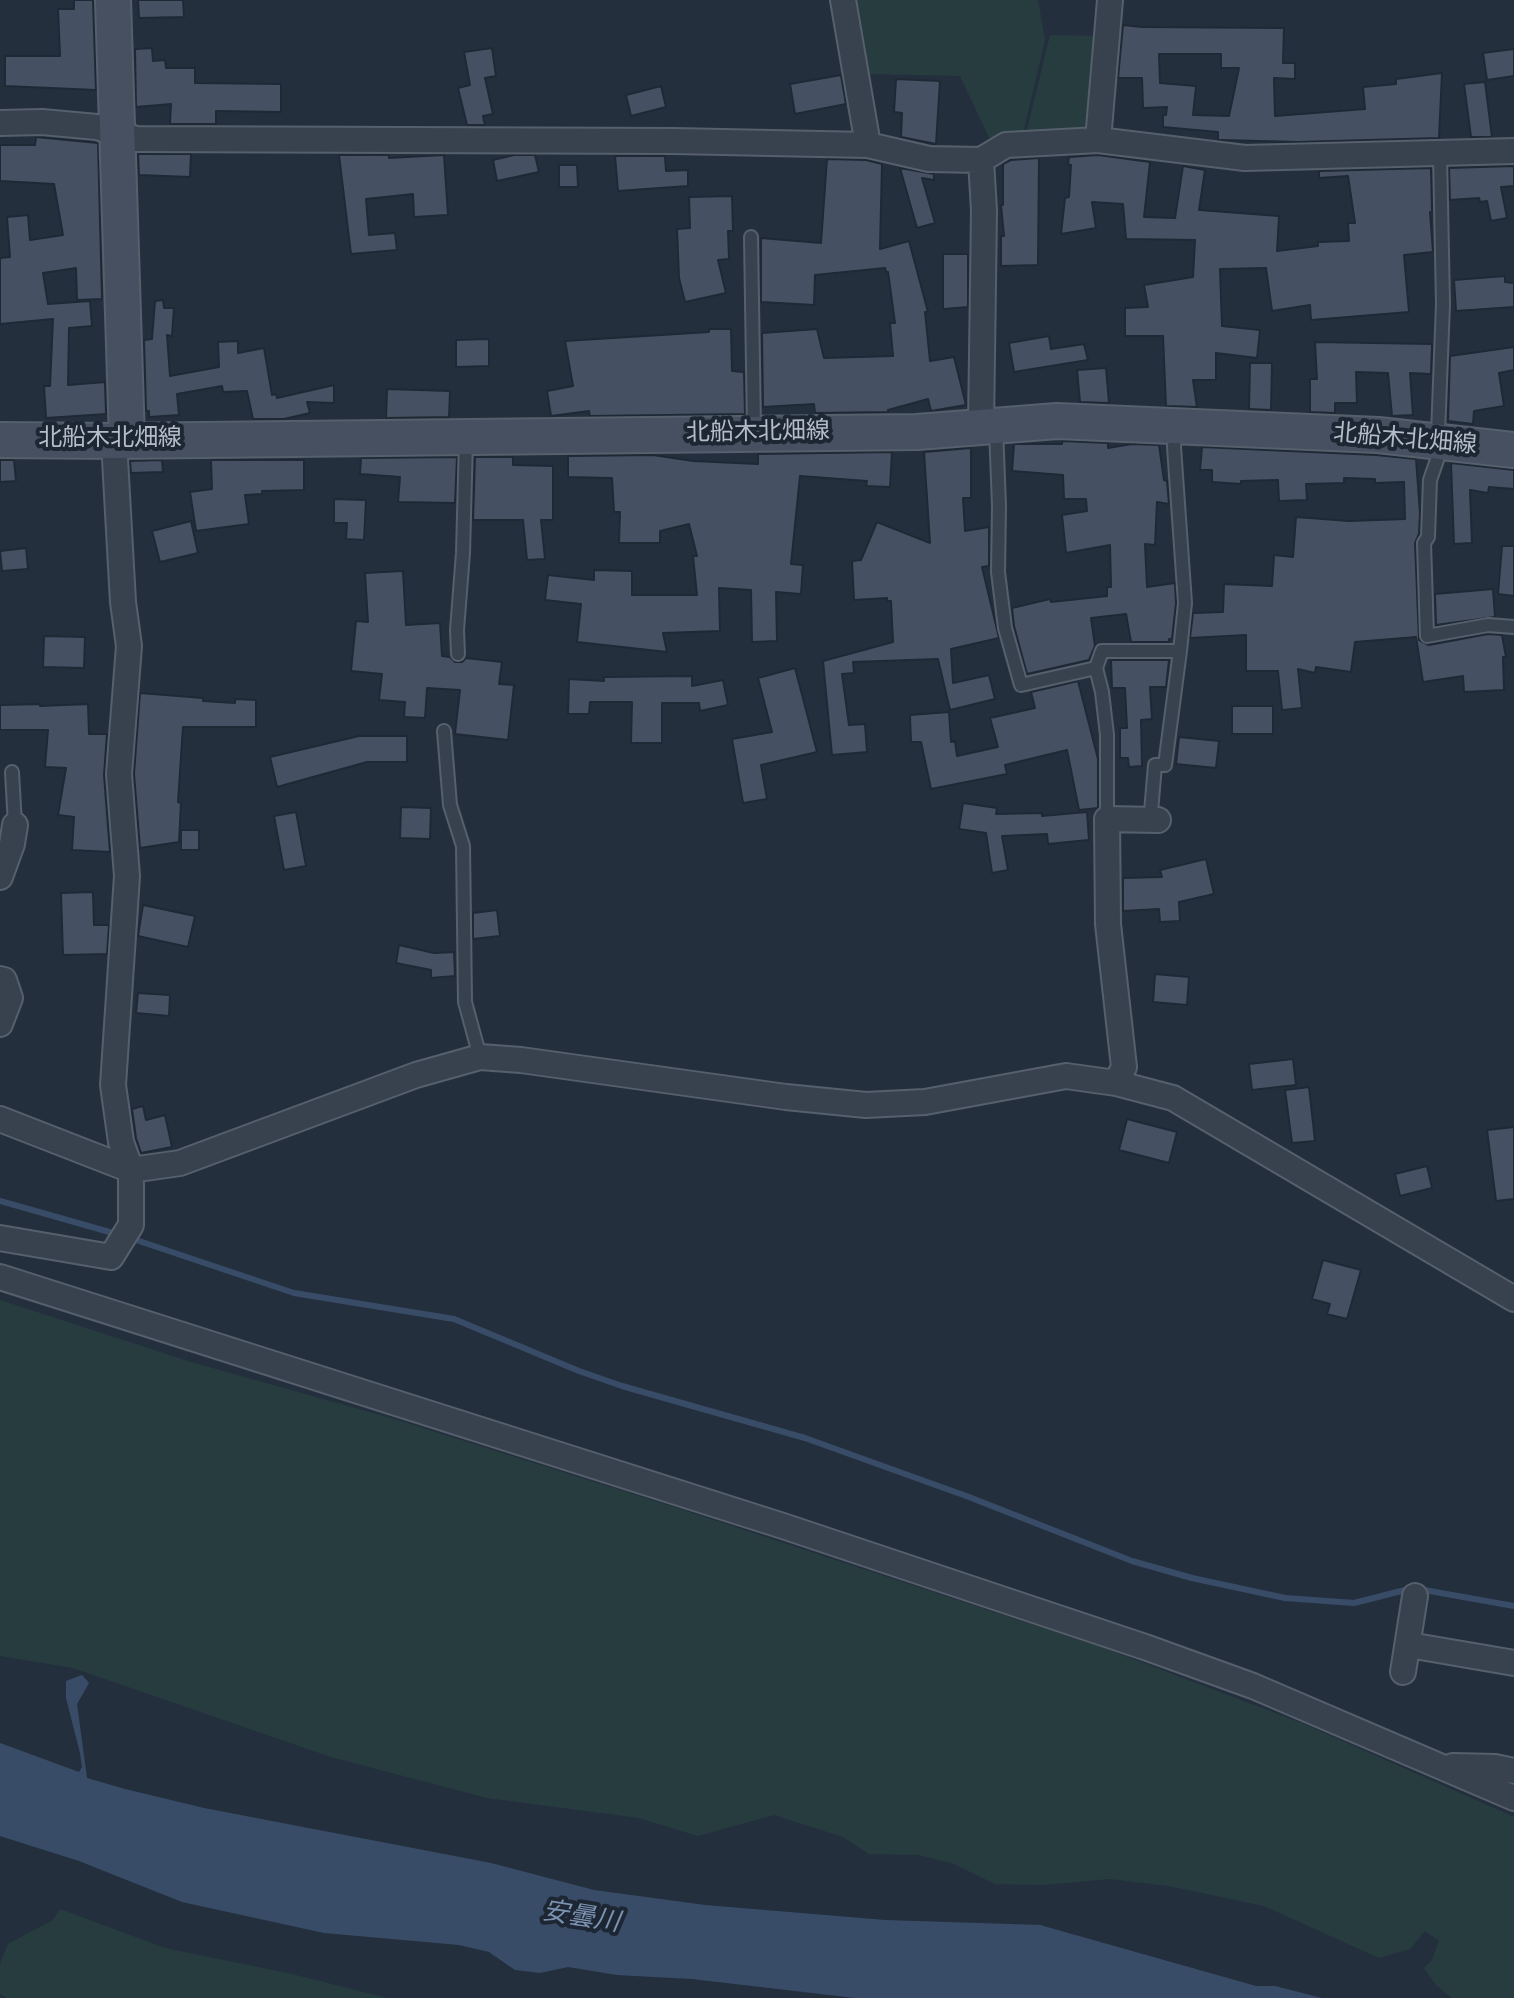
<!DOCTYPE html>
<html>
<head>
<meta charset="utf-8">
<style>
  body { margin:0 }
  canvas { display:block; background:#242f3e }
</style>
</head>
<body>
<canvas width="1514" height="1998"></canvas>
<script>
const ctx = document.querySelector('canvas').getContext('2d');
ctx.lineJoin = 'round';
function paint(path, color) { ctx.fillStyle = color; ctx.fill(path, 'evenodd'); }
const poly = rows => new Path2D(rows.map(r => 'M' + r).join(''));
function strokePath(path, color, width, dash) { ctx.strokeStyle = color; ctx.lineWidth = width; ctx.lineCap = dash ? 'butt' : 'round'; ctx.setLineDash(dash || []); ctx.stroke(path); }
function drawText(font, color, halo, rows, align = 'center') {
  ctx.font = font + ' Roboto,"Noto Sans JP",sans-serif'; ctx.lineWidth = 8; ctx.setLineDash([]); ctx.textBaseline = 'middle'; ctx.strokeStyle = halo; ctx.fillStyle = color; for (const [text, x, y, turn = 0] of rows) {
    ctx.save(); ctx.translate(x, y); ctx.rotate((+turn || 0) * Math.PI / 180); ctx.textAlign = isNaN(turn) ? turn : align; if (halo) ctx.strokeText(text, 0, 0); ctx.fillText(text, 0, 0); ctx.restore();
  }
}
paint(poly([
  [852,0,1038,0,1045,40,1023,134,992,144,960,76,868,74],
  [1050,35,1099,36,1093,130,1026,134],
  [0,1300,191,1362,391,1418,671,1506,1107,1649,1304,1724,1512,1816,1514,1817,1514,1998,1452,1998,1436,1985,1424,1968,1432,1960,1439,1941,1425,1931,1410,1949,1379,1958,1264,1906,1169,1886,1109,1879,1043,1885,995,1884,954,1864,919,1855,869,1854,843,1837,774,1815,698,1836,639,1818,487,1798,331,1757,73,1668,0,1656],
  [60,1909,165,1948,292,1974,387,1998,7,1998,0,1994,0,1964,8,1944,53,1920]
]), '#263c3f');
paint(poly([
  [82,1675,89,1683,77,1704,87,1778,125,1789,204,1808,491,1863,594,1890,705,1905,885,1920,1040,1925,1256,1986,1275,1986,1322,1998,855,1998,692,1979,617,1975,568,1967,540,1973,515,1970,489,1952,459,1945,324,1933,182,1902,79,1861,0,1836,0,1743,79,1772,82,1767,80,1753,66,1698,66,1681]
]), '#394c67');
strokePath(poly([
  [0,1201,120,1235],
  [130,1238,294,1293,454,1319,579,1371,622,1386,805,1438,969,1497,1132,1561,1192,1578,1285,1598,1354,1603,1413,1588,1514,1606]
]), '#394c67', 6);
const building = poly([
  [74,0,93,0,96,90,5,86,5,56,60,56,58,9,74,9,74,0],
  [138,0,183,0,184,17,139,18,138,0],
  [1123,25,1142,27,1284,28,1283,63,1295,63,1295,79,1274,78,1275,116,1365,109,1363,87,1396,84,1396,79,1442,73,1439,138,1298,142,1221,140,1218,140,1218,132,1163,127,1163,115,1166,115,1167,107,1143,108,1142,78,1118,78,1123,25],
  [1159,54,1221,54,1221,68,1239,68,1229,116,1193,115,1196,86,1160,83,1159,54],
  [152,48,153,61,165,60,166,68,195,68,195,83,281,84,281,112,216,111,216,124,170,124,171,104,136,107,135,49,152,48],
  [492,48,496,76,485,78,493,114,483,116,485,125,467,125,458,88,470,85,464,52,492,48],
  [1514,49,1514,76,1487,80,1483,53,1514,49],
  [841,75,846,104,795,114,790,84,841,75],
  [896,79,940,81,936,144,901,137,902,113,894,112,896,79],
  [1485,82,1492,137,1471,137,1464,84,1485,82],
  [661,86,666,107,631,116,626,95,661,86],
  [36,137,98,143,102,299,77,300,76,268,43,273,48,304,90,301,92,326,69,328,68,385,105,382,106,414,46,418,44,386,50,386,53,319,0,324,0,258,10,257,7,217,28,215,30,240,63,235,54,184,0,181,0,145,35,145,36,137],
  [138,154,191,154,190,177,139,175,138,154],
  [339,155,389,155,389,158,444,155,448,215,414,217,413,194,366,199,369,235,395,233,397,250,351,254,339,155],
  [514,155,535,155,539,172,497,181,493,160,514,155],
  [1098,155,1150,162,1144,217,1175,218,1183,166,1205,170,1199,210,1279,216,1277,251,1318,246,1318,242,1349,241,1348,223,1355,223,1348,176,1319,178,1319,171,1431,168,1432,212,1430,212,1433,252,1404,255,1409,312,1311,320,1310,305,1272,311,1266,268,1220,269,1222,326,1260,330,1257,358,1216,353,1216,380,1193,380,1197,407,1166,406,1163,336,1125,336,1125,308,1148,307,1144,285,1193,277,1195,240,1126,239,1123,204,1092,202,1096,228,1061,234,1065,198,1069,197,1071,165,1068,164,1069,157,1098,155],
  [615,156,665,156,666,171,688,170,688,186,618,191,615,156],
  [1039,158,1038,265,1001,266,1001,236,1004,236,1001,205,1003,205,1003,164,1011,160,1039,158],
  [827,159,866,160,882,164,880,249,909,241,928,312,925,312,930,361,954,357,966,405,931,411,928,399,888,410,888,412,815,413,814,404,763,407,762,333,817,329,824,358,893,356,890,323,895,323,888,272,886,272,885,268,815,275,814,305,761,302,761,238,821,243,827,159],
  [559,165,577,165,578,187,559,187,559,165],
  [1514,166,1514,186,1501,187,1507,218,1491,221,1487,201,1480,202,1479,198,1450,200,1449,168,1514,166],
  [900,168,934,174,934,180,922,178,935,223,917,228,900,168],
  [732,196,733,231,728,231,729,259,718,260,726,293,685,302,679,278,677,229,690,228,689,197,732,196],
  [943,254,968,254,968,307,943,309,943,254],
  [1505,276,1505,282,1514,283,1514,307,1456,311,1454,280,1505,276],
  [163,300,164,308,174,308,172,336,167,335,170,376,219,367,218,342,238,341,238,353,264,348,272,395,276,394,277,398,334,385,334,403,307,402,310,413,284,419,253,419,247,391,223,392,222,386,177,394,179,415,149,417,149,411,146,411,144,340,152,339,155,301,163,300],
  [709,329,731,329,732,371,744,372,745,414,590,416,589,411,551,416,547,391,573,386,565,341,709,332,709,329],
  [1049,336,1051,349,1084,344,1088,360,1014,372,1009,343,1049,336],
  [489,339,489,366,456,367,456,340,489,339],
  [1315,342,1432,344,1431,374,1410,373,1413,415,1392,416,1388,373,1356,372,1357,403,1335,403,1335,413,1310,412,1310,379,1317,379,1315,342],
  [1514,347,1514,370,1499,373,1504,406,1474,411,1473,424,1448,421,1450,356,1514,347],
  [1250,363,1272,363,1271,410,1249,409,1250,363],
  [1106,368,1109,403,1080,402,1077,370,1106,368],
  [387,389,450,391,449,417,386,418,387,389],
  [1062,441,1108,443,1108,448,1132,444,1159,445,1164,480,1167,481,1169,504,1157,502,1155,545,1145,544,1147,587,1175,583,1176,603,1172,639,1169,639,1169,642,1131,642,1126,614,1091,618,1095,646,1089,660,1027,674,1014,626,1012,608,1050,599,1051,602,1107,596,1107,587,1111,587,1110,545,1066,553,1062,515,1087,511,1086,499,1064,499,1063,475,1012,471,1014,444,1062,444,1062,441],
  [1202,447,1376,455,1416,459,1420,513,1419,534,1415,543,1419,640,1429,645,1488,634,1502,635,1506,657,1503,657,1504,690,1464,692,1463,676,1423,682,1416,637,1355,642,1351,672,1316,667,1315,673,1298,669,1302,708,1282,710,1278,671,1246,671,1246,635,1190,638,1193,613,1223,612,1224,584,1272,586,1274,555,1293,557,1296,517,1349,521,1405,519,1404,482,1375,483,1375,479,1344,478,1344,483,1306,484,1307,500,1279,501,1278,480,1241,481,1241,484,1212,482,1212,470,1200,470,1202,447],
  [971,448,971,498,963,498,965,531,989,527,989,566,982,567,999,638,951,649,953,683,989,675,995,699,950,710,938,659,853,662,854,673,842,674,849,725,865,724,867,752,832,755,823,661,893,642,891,601,887,601,887,598,854,600,852,561,861,560,877,522,930,543,924,452,971,448],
  [892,452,890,487,866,486,867,481,800,476,791,564,803,565,801,594,776,592,777,641,752,642,751,590,719,588,720,631,663,633,667,652,577,642,581,604,545,600,548,575,594,580,594,570,632,571,632,595,697,595,693,556,697,556,689,524,660,531,660,543,619,543,620,512,614,512,612,478,568,477,568,456,653,455,693,461,758,464,758,454,892,452],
  [457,457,455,503,398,502,400,477,360,474,361,458,457,457],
  [475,457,513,457,513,465,553,466,553,520,541,520,545,559,527,560,523,520,473,520,475,457],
  [0,460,14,460,16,481,0,482,0,460],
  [162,460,163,472,131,473,130,461,162,460],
  [211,460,304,460,304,490,262,491,262,494,245,495,249,524,196,531,190,492,212,489,211,460],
  [1451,463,1514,470,1514,489,1489,487,1488,493,1470,490,1472,543,1454,544,1451,463],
  [334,499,366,500,364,540,346,539,347,523,334,523,334,499],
  [191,521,198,553,160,562,152,531,191,521],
  [1502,546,1514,546,1514,596,1498,594,1502,546],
  [26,548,28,569,2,571,0,551,26,548],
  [403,571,406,625,440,623,442,656,450,657,455,662,462,662,466,658,502,662,499,684,514,685,508,740,455,734,460,690,427,688,425,718,404,717,405,702,379,700,382,674,351,671,356,621,368,622,365,573,403,571],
  [1493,589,1495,617,1436,625,1435,594,1493,589],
  [44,636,85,637,84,668,43,667,44,636],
  [1111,660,1169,660,1166,687,1150,687,1152,719,1141,720,1142,766,1129,767,1128,758,1120,758,1120,728,1127,728,1125,688,1112,688,1111,660],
  [795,668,817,752,761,765,767,799,743,803,732,739,772,732,758,678,795,668],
  [692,676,692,686,723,680,728,705,700,711,699,703,662,703,662,743,631,743,632,702,590,702,589,714,568,714,569,679,604,681,604,677,692,676],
  [1078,681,1098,759,1098,808,1079,810,1067,750,1005,765,1007,774,931,789,921,742,911,742,910,715,949,712,951,742,955,741,957,756,998,747,990,718,1035,708,1031,692,1078,681],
  [140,693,203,698,203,701,235,703,235,699,256,700,256,727,183,727,178,802,181,803,179,842,140,848,134,774,140,693],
  [40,704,40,706,88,704,89,734,107,734,104,775,110,852,72,850,74,817,58,815,66,768,45,767,48,730,0,730,0,705,40,704],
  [1232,706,1273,706,1273,734,1232,734,1232,706],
  [359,736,407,736,407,762,367,762,277,787,270,757,359,736],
  [1179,737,1219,741,1216,768,1176,764,1179,737],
  [963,803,997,808,996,814,1042,813,1042,816,1087,812,1089,840,1048,844,1047,834,1002,836,1008,870,992,873,986,833,959,829,963,803],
  [401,807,431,808,430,839,400,838,401,807],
  [296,812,306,866,284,870,274,816,296,812],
  [181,830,199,830,199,850,181,850,181,830],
  [1206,859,1214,894,1179,902,1180,921,1160,922,1159,909,1123,911,1123,878,1162,877,1160,870,1206,859],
  [93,892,94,925,109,925,107,954,63,955,61,893,93,892],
  [143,905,195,916,188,947,138,936,143,905],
  [497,910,500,936,473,939,473,913,497,910],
  [399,945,434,953,454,952,455,976,431,978,431,970,396,963,399,945],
  [1155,974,1189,977,1187,1005,1153,1002,1155,974],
  [138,993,170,995,169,1016,136,1013,138,993],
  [1293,1059,1296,1085,1252,1090,1249,1064,1293,1059],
  [1309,1087,1315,1141,1292,1143,1285,1090,1309,1087],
  [143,1106,146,1120,165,1115,172,1147,141,1153,136,1138,132,1109,143,1106],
  [1127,1119,1177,1132,1169,1163,1119,1150,1127,1119],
  [1514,1127,1514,1199,1496,1201,1487,1130,1514,1127],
  [1427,1166,1432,1188,1400,1196,1395,1174,1427,1166],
  [1323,1260,1361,1270,1347,1319,1327,1314,1330,1304,1312,1299,1323,1260]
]);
paint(building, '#455162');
strokePath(building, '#1f2835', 2);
const lane = poly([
  [1440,153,1443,304,1437,460,1430,480,1428,537,1424,543,1427,636,1488,625,1514,627],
  [751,237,754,430],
  [996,428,999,506,998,572,1005,628,1021,685,1096,668],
  [458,654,457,630,463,553,466,439],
  [444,731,450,805,463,846,465,1002,480,1057],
  [12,772,15,825],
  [1151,812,1155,765,1165,765,1180,651],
  [1107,819,1107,735,1102,692,1096,668,1102,651,1180,651,1185,603,1174,447,1176,426]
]);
const street = poly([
  [843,0,868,145],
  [0,123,42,122,97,127,136,139,674,141,868,145,929,159,981,160,1006,145,1098,140,1245,158,1514,151],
  [1098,140,1110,0],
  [981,160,984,211,981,426],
  [0,877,12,844,15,825],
  [0,979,4,980,10,998,0,1024],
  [1116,1083,1124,1067,1108,924,1107,819,1158,820],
  [0,1119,131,1170,180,1163,416,1075,480,1057,521,1060,786,1097,866,1105,925,1102,1066,1076,1116,1083,1173,1098,1514,1299],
  [0,1238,111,1257,131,1225,131,1170,121,1142,113,1085,127,876,119,774,129,646,123,602,114,441],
  [0,1277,783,1526,1145,1647,1253,1686,1514,1798],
  [1409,1645,1514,1663],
  [1403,1672,1415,1596],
  [1453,1766,1495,1767,1514,1771]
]);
const secondary = poly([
  [113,0,127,440],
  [0,440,114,441,917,432,1057,421,1378,435,1514,450]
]);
strokePath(lane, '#565f6c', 16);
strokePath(street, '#565f6c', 28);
strokePath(secondary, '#565f6c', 38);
strokePath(lane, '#38414e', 12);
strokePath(street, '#38414e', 24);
strokePath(secondary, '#465061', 34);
drawText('24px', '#b4bcc9', '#1d2633', [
  ["北船木北畑線",758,433,-1],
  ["北船木北畑線",110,439],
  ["北船木北畑線",1405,440,5]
]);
drawText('italic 26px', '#7c92b1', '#1d2633', [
  ["安曇川",581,1918,9]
]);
</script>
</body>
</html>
